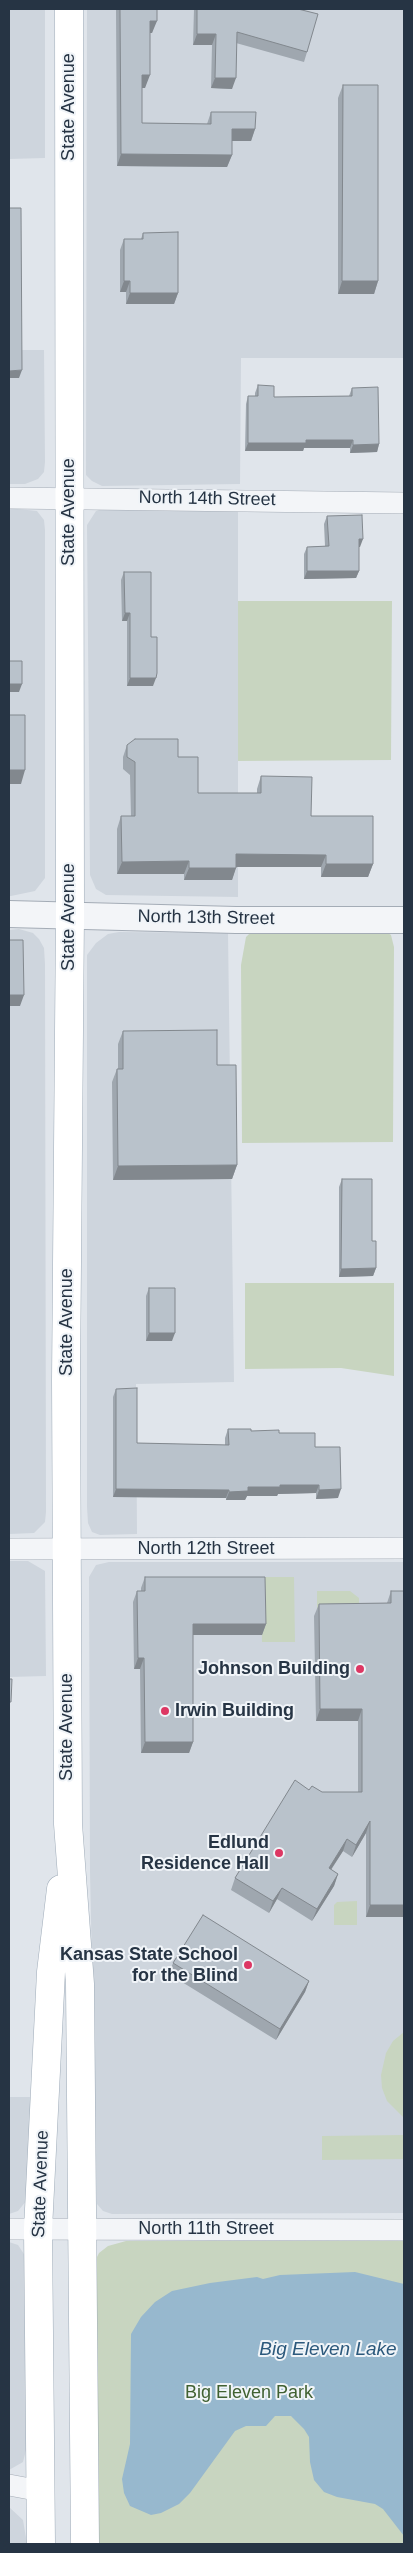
<!DOCTYPE html>
<html>
<head>
<meta charset="utf-8">
<style>
  body { margin:0 }
  #map { position:relative; width:413px; height:2553px; overflow:hidden; background:#e0e5eb; font-family:Arial,sans-serif }
  canvas { display:block }
  .frame { position:absolute; inset:0; border:10px solid #263444; pointer-events:none }
</style>
</head>
<body>
<div id="map">
<canvas width="413" height="2553"></canvas>
<div class="frame"></div>
</div>
<script>
const ctx = document.querySelector('canvas').getContext('2d');
ctx.lineJoin = 'round';
function paint(path, color) { ctx.fillStyle = color; ctx.fill(path, 'evenodd'); }
const poly = rows => new Path2D(rows.map(r => 'M' + r).join(''));
function strokePath(path, color, width, dash) { ctx.strokeStyle = color; ctx.lineWidth = width; ctx.lineCap = dash ? 'butt' : 'round'; ctx.setLineDash(dash || []); ctx.stroke(path); }
function drawText(font, color, halo, rows, align = 'center') {
  ctx.font = font + ' Arial,sans-serif'; ctx.lineWidth = 4; ctx.setLineDash([]); ctx.textBaseline = 'middle'; ctx.strokeStyle = halo; ctx.fillStyle = color; for (const [text, x, y, turn = 0] of rows) {
    ctx.save(); ctx.translate(x, y); ctx.rotate((+turn || 0) * Math.PI / 180); ctx.textAlign = isNaN(turn) ? turn : align; if (halo) ctx.strokeText(text, 0, 0); ctx.fillText(text, 0, 0); ctx.restore();
  }
}
paint(poly([
  [9,9,45,9,45,158,9,159],
  [87,9,404,9,404,358,241,358,240,484,102,486,92,481,86,475],
  [9,350,44,350,45,462,44,472,38,479,25,484,9,484],
  [9,508,37,511,44,520,45,530,45,878,35,891,11,896,9,896],
  [105,508,238,511,238,897,106,895,96,889,90,875,87,525,96,511],
  [19,929,33,933,39,939,44,948,45,964,46,1512,45,1522,34,1533,9,1534,9,930],
  [119,932,228,933,234,1382,136,1384,137,1534,100,1535,92,1532,88,1523,87,1507,87,955,96,943,108,934],
  [9,1561,28,1561,45,1571,46,1676,9,1677],
  [109,1562,404,1562,404,2213,112,2214,103,2211,97,2204,90,1872,89,1577,96,1565],
  [9,2097,33,2097,27,2200,18,2211,9,2214],
  [9,2242,18,2245,26,2257,28,2266,26,2450,23,2462,9,2470],
  [9,2507,23,2520,27,2544,9,2544]
]), '#ced5dd');
paint(poly([
  [238,601,392,601,391,760,238,761],
  [385,931,391,935,394,947,393,1142,242,1143,241,965,246,937,251,932],
  [245,1283,394,1283,394,1376,341,1368,245,1369],
  [261,1577,294,1577,295,1642,262,1642],
  [317,1591,350,1591,359,1598,359,1616,317,1616],
  [357,1901,357,1925,334,1925,334,1905,337,1902],
  [404,2032,404,2118,387,2101,382,2088,381,2075,386,2053,393,2041],
  [404,2135,404,2159,322,2160,322,2136],
  [126,2241,404,2241,404,2544,96,2544,95,2261,99,2253,108,2246]
]), '#c8d5c0');
paint(poly([
  [355,2272,404,2284,404,2536,383,2509,375,2504,337,2497,324,2492,314,2480,310,2462,309,2437,304,2429,291,2416,275,2416,266,2426,246,2426,235,2431,190,2493,179,2504,161,2513,151,2515,130,2506,124,2493,122,2479,130,2444,131,2334,141,2317,155,2302,172,2291,210,2283,257,2277,263,2279,280,2275]
]), '#97b8ce');
const minor = poly([
  [9,498,404,503],
  [9,1549,404,1548],
  [9,2229,404,2230],
  [9,2485,41,2491]
]);
const tertiary = poly([
  [9,914,236,920,404,920]
]);
const primary = poly([
  [69,9,70,915,66,1379,68,1824,80,1984,85,2544],
  [41,2544,38,2229,51,1972,61,1889]
]);
strokePath(minor, '#a4acb6', 22);
strokePath(tertiary, '#a4acb6', 28);
strokePath(primary, '#9eabb8', 29);
strokePath(minor, '#f3f5f8', 21);
strokePath(tertiary, '#f3f5f8', 26);
strokePath(primary, '#fff', 28);
paint(poly([
  [116,9,157,9,152,33,150,33,145,88,142,88,142,123,207,124,211,112,255,129,251,141,232,141,232,155,227,167,117,166],
  [194,9,298,9,307,52,304,62,236,43,232,89,211,88,212,45,193,45],
  [343,85,378,281,374,294,338,294,338,98],
  [143,233,178,293,174,304,126,304,126,292,120,292,120,250,124,239,141,239],
  [258,385,274,397,349,396,352,388,379,444,377,452,350,453,350,448,304,448,303,451,245,451,246,404,248,396,255,396,255,393],
  [327,516,360,547,359,547,359,571,356,578,304,579,304,554,307,547,325,546,324,524],
  [124,572,151,637,153,686,127,686,127,621,122,621,121,580],
  [127,745,178,757,198,793,257,793,257,789,261,776,373,864,368,877,321,877,321,867,236,867,232,880,184,880,184,874,117,874,117,829,121,816,131,816,130,775,123,769,123,757],
  [123,1031,217,1065,237,1165,232,1179,113,1180,112,1082,117,1069,118,1069,118,1044],
  [342,1179,372,1241,376,1268,373,1276,339,1277,339,1187],
  [149,1288,172,1341,146,1341,146,1296],
  [116,1389,137,1443,225,1445,225,1438,228,1429,279,1433,315,1447,338,1498,316,1499,316,1493,278,1494,277,1496,247,1496,245,1500,226,1500,226,1498,113,1497,113,1397],
  [145,1577,266,1624,262,1635,193,1635,193,1742,189,1753,141,1753,140,1669,134,1669,133,1602,137,1591,141,1591,141,1588],
  [391,1591,404,1917,366,1917,366,1833,352,1857,343,1851,331,1870,338,1874,334,1886,312,1921,277,1899,269,1913,231,1890,235,1878,309,1790,322,1792,358,1792,358,1721,316,1721,314,1616,319,1604,387,1603],
  [173,1963,309,1981,305,1992,276,2040,169,1974]
]), '#9fa7af');
paint(poly([
  [150,21,157,21,152,33,145,33],
  [197,34,216,34,212,45,193,45],
  [142,75,150,75,145,88,138,88],
  [215,78,236,78,232,89,211,88],
  [232,129,255,129,251,141,227,141],
  [121,154,232,155,227,167,117,166],
  [124,281,130,281,126,292,120,292],
  [342,281,378,281,374,294,338,294],
  [130,293,178,293,174,304,126,304],
  [22,370,19,378,9,378,9,371],
  [306,440,353,440,350,448,304,448,303,451,245,451,248,443],
  [379,444,377,452,350,453,353,445],
  [359,539,363,539,360,547,356,547],
  [307,571,359,571,356,578,304,579],
  [125,613,130,613,127,621,122,621],
  [130,678,156,678,153,686,127,686],
  [9,684,22,684,19,692,9,692],
  [9,770,25,770,21,784,9,784],
  [236,854,326,855,321,867,232,867],
  [189,861,184,874,117,874,122,862],
  [326,864,373,864,368,877,321,877],
  [189,868,236,868,232,880,184,880],
  [9,995,24,995,20,1006,9,1006],
  [237,1165,232,1179,113,1180,118,1166],
  [376,1268,373,1276,339,1277,341,1269],
  [149,1333,175,1333,172,1341,146,1341],
  [280,1485,319,1485,316,1493,278,1494,277,1496,247,1496,245,1500,226,1500,229,1492,248,1487],
  [116,1489,229,1490,226,1498,113,1497],
  [341,1489,338,1498,316,1499,319,1490],
  [193,1624,266,1624,262,1635,189,1635],
  [138,1658,144,1658,140,1669,134,1669],
  [320,1709,362,1709,358,1721,316,1721],
  [145,1742,193,1742,189,1753,141,1753],
  [370,1821,366,1833,352,1857,356,1845],
  [347,1839,343,1851,324,1880,329,1868],
  [338,1874,334,1886,312,1921,317,1909],
  [282,1888,277,1899,269,1913,273,1901],
  [370,1905,404,1905,404,1917,366,1917],
  [309,1981,305,1992,276,2040,280,2029]
]), '#82888e');
const building = poly([
  [120,9,157,9,157,21,150,21,150,75,142,75,142,123,211,124,211,112,256,112,255,129,232,129,232,155,121,154,120,9],
  [197,9,298,9,318,14,307,52,237,32,236,78,215,78,216,34,197,34,197,9],
  [343,85,378,85,378,281,342,281,343,85],
  [9,208,21,208,22,370,9,371,9,208],
  [178,232,178,293,130,293,130,281,124,281,124,239,143,239,143,233,178,232],
  [258,385,274,386,274,397,352,396,352,388,378,387,379,444,353,445,353,440,306,440,306,443,248,443,248,396,258,396,258,385],
  [362,515,363,539,359,539,359,571,307,571,307,547,329,546,327,516,362,515],
  [124,572,151,572,151,637,157,637,157,673,156,678,130,678,130,613,125,613,124,572],
  [9,661,22,661,22,684,9,684,9,661],
  [9,715,25,715,25,770,9,770,9,715],
  [135,739,178,739,178,757,198,757,198,793,261,793,261,776,312,777,311,816,373,816,373,864,326,864,326,855,236,854,236,868,189,868,189,861,122,862,121,816,135,816,135,762,127,757,127,745,135,739],
  [9,940,23,940,24,995,9,995,9,940],
  [217,1030,217,1065,236,1065,237,1165,118,1166,117,1069,123,1069,123,1031,217,1030],
  [342,1179,372,1179,372,1241,376,1241,376,1268,341,1269,342,1179],
  [149,1288,175,1288,175,1333,149,1333,149,1288],
  [137,1388,137,1443,229,1445,228,1429,251,1429,251,1431,279,1430,279,1433,315,1433,315,1447,340,1447,341,1489,319,1490,319,1485,280,1485,280,1487,248,1487,248,1491,229,1492,229,1490,116,1489,116,1389,137,1388],
  [145,1577,265,1577,266,1624,193,1624,193,1742,145,1742,144,1658,138,1658,137,1591,145,1591,145,1577],
  [391,1591,404,1591,404,1905,370,1905,370,1821,356,1845,347,1839,329,1868,338,1874,317,1909,282,1888,273,1901,235,1878,295,1780,309,1790,312,1786,322,1792,362,1792,362,1709,320,1709,319,1604,391,1603,391,1591],
  [9,1679,12,1679,11,1702,9,1702,9,1679],
  [203,1915,309,1981,280,2029,173,1963,203,1915]
]);
paint(building, '#b9c2cb');
strokePath(building, '#82888e', 1);
for (const [x, y, r, color] of [
  [360,1669,5,"#dd3763"],
  [165,1711,5,"#dd3763"],
  [279,1853,5,"#dd3763"],
  [248,1965,5,"#dd3763"]
]) { const dot = new Path2D(); dot.arc(x, y, r, 0, 2 * Math.PI); ctx.fillStyle = color; ctx.fill(dot); strokePath(dot, '#f0f4f8', 2); }
drawText('18px', '#263444', '#f0f4f8', [
  ["State Avenue",69,107,-90],
  ["North 14th Street",207,499,1],
  ["State Avenue",69,512,-90],
  ["State Avenue",69,917,-90],
  ["North 13th Street",206,918,1],
  ["State Avenue",67,1322,-90],
  ["North 12th Street",206,1549],
  ["State Avenue",67,1727,-90],
  ["State Avenue",41,2184,-88],
  ["North 11th Street",206,2229]
]);
drawText('bold 18px', '#263444', '#f0f4f8', [
  ["Johnson Building",350,1669],
  ["Irwin Building",175,1711,"left"],
  ["Edlund",269,1843],
  ["Residence Hall",269,1864],
  ["Kansas State School",238,1955],
  ["for the Blind",238,1976]
], 'right');
drawText('18px', '#406132', '#f0f4f8', [
  ["Big Eleven Park",249,2393]
]);
drawText('italic 19px', '#2c597c', '#f0f4f8', [
  ["Big Eleven Lake",328,2350]
]);
</script>
</body>
</html>
